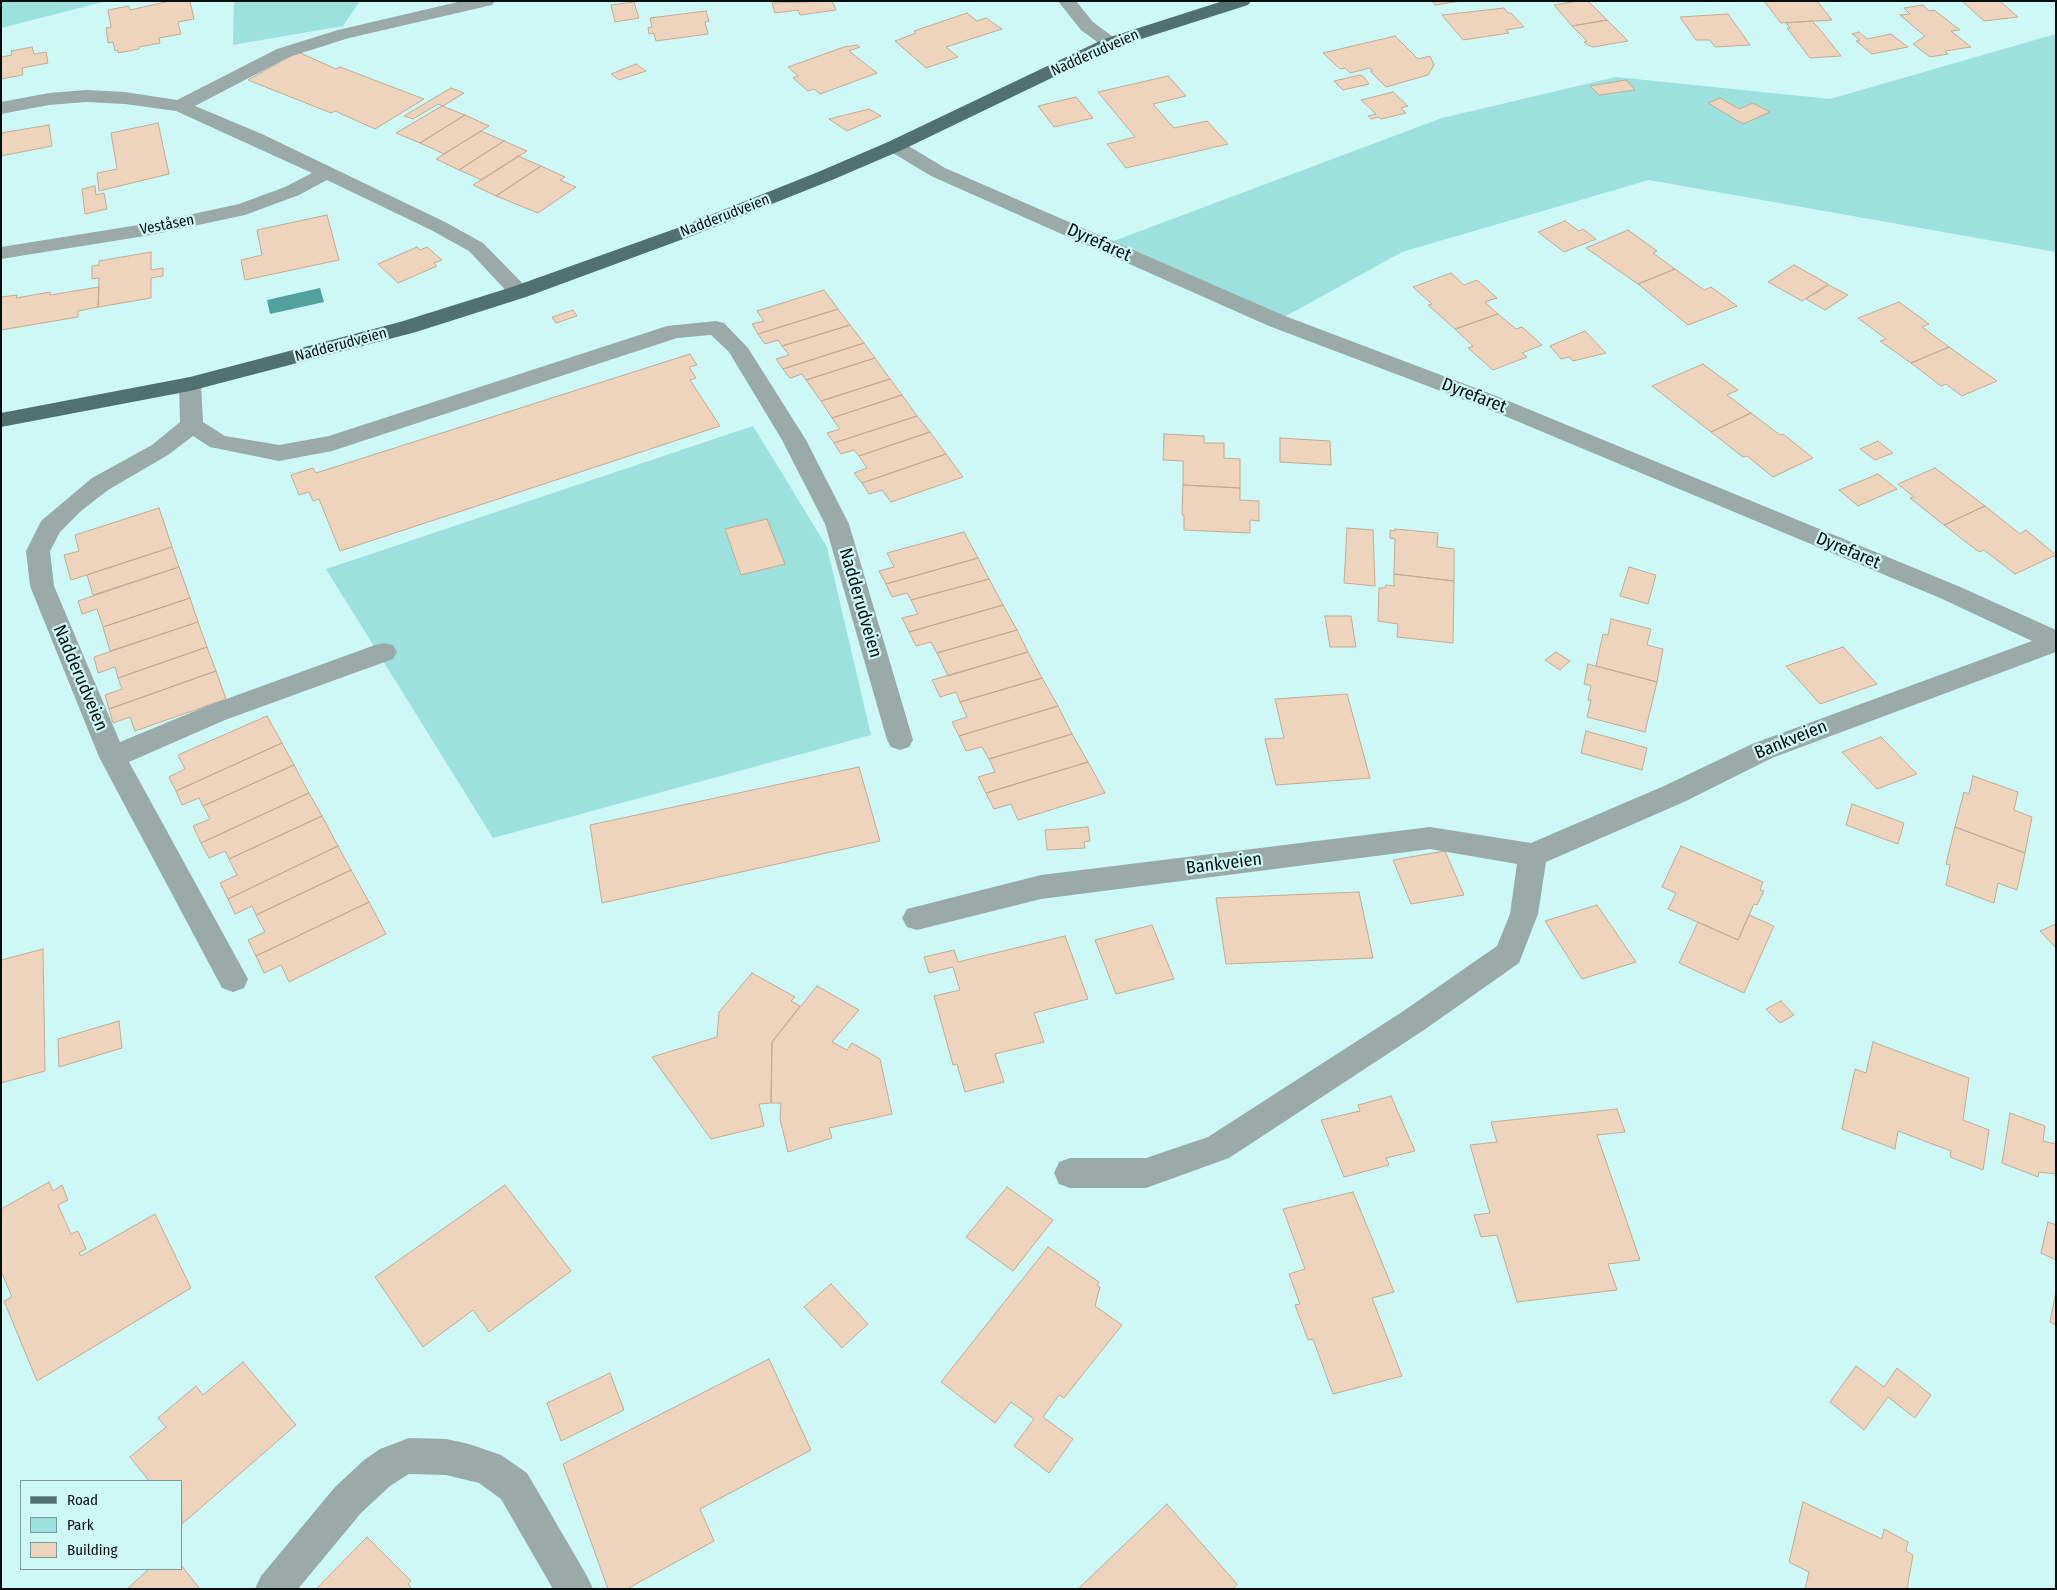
<!DOCTYPE html>
<html>
<head>
<meta charset="utf-8">
<style>
  body { margin:0 }
  #map { position:relative; width:2057px; height:1590px; overflow:hidden; background:#cef8f6; font-family:"Fira Sans Condensed",sans-serif }
  canvas { display:block }
  .frame { position:absolute; inset:0; border:2px solid #020e0e; pointer-events:none }
  .legend { position:absolute; left:20px; top:1480px; width:162px; height:90px; box-sizing:border-box; background:#cef8f6; border:1px solid #7c9a99; margin:0; padding:6px 9px; list-style:none; font-size:15px; color:#020e0e }
  .legend li { display:flex; align-items:center; gap:10px; height:25px }
  .legend b { width:25px; border:1px solid #7c9a99 }
</style>
</head>
<body>
<div id="map">
<canvas width="2057" height="1590"></canvas>
<div class="frame"></div>
<ul class="legend">
<li><b style="height:6px;background:#517170"></b>Road</li>
<li><b style="height:14px;background:#9ce1de"></b>Park</li>
<li><b style="height:14px;background:#eed4bd"></b>Building</li>
</ul>
</div>
<script>
const ctx = document.querySelector('canvas').getContext('2d');
ctx.lineJoin = 'round';
function paint(path, color) { ctx.fillStyle = color; ctx.fill(path, 'evenodd'); }
const poly = rows => new Path2D(rows.map(r => 'M' + r).join(''));
function strokePath(path, color, width, dash) { ctx.strokeStyle = color; ctx.lineWidth = width; ctx.lineCap = dash ? 'butt' : 'round'; ctx.setLineDash(dash || []); ctx.stroke(path); }
function drawText(font, color, halo, rows, align = 'center') {
  ctx.font = font + ' "Fira Sans Condensed",sans-serif'; ctx.lineWidth = 4.5; ctx.setLineDash([]); ctx.textBaseline = 'middle'; ctx.strokeStyle = halo; ctx.fillStyle = color; for (const [text, x, y, turn = 0] of rows) {
    ctx.save(); ctx.translate(x, y); ctx.rotate((+turn || 0) * Math.PI / 180); ctx.textAlign = isNaN(turn) ? turn : align; if (halo) ctx.strokeText(text, 0, 0); ctx.fillText(text, 0, 0); ctx.restore();
  }
}
paint(poly([
  [1,1,107,1,1,28],
  [234,1,360,1,343,26,233,45],
  [2056,34,2056,252,1649,180,1402,252,1277,321,1103,245,1442,118,1616,77,1830,99],
  [753,426,827,547,871,735,493,838,326,569]
]), '#9ce1de');
paint(poly([
  [320,288,324,302,270,314,267,300]
]), '#52a19f');
const building = poly([
  [170,1,190,1,194,19,178,22,181,34,159,38,160,43,139,47,139,49,118,53,118,50,115,51,113,42,108,43,106,28,111,27,108,10,129,6,130,10,170,1],
  [832,1,836,10,800,15,798,10,775,13,772,3,832,1],
  [1432,1,1461,1,1435,5,1432,1],
  [1578,1,1588,1,1607,20,1572,26,1554,5,1578,1],
  [1764,1,1817,1,1832,20,1781,23,1764,1],
  [1962,1,2000,1,2018,17,1984,21,1962,1],
  [634,2,639,18,615,22,611,5,634,2],
  [1923,5,1929,11,1934,10,1960,30,1951,31,1971,47,1945,51,1948,54,1930,57,1913,44,1925,36,1900,15,1910,14,1904,8,1923,5],
  [1504,8,1508,13,1511,13,1524,27,1506,30,1509,33,1463,40,1442,15,1504,8],
  [706,11,709,21,705,22,708,34,656,41,654,33,649,34,648,28,652,27,650,18,706,11],
  [967,13,977,21,986,18,1002,29,946,47,958,57,926,68,895,41,916,33,914,31,967,13],
  [1728,14,1750,45,1715,47,1710,40,1696,40,1680,17,1728,14],
  [1607,20,1628,41,1593,47,1588,45,1584,42,1587,41,1572,26,1607,20],
  [1812,21,1817,26,1841,56,1810,58,1787,28,1790,28,1786,23,1812,21],
  [1859,32,1867,39,1891,34,1908,47,1872,54,1856,41,1860,40,1852,34,1859,32],
  [1395,36,1418,59,1430,56,1434,65,1428,75,1386,87,1370,71,1373,71,1370,68,1350,73,1345,68,1340,69,1323,53,1395,36],
  [857,45,860,47,849,51,877,73,820,94,814,89,808,91,793,78,798,76,788,67,844,47,857,45],
  [32,47,34,54,46,52,48,63,22,68,23,75,1,79,1,57,12,55,11,51,32,47],
  [298,52,336,69,340,67,424,99,375,129,335,111,331,113,248,80,298,52],
  [636,64,646,71,619,80,611,74,636,64],
  [1360,75,1364,77,1369,84,1343,90,1334,81,1360,75],
  [1168,76,1186,96,1153,104,1174,128,1207,121,1228,144,1126,168,1107,144,1135,137,1098,92,1168,76],
  [1626,80,1635,90,1599,95,1590,86,1626,80],
  [451,88,464,93,443,106,438,104,413,119,404,116,451,88],
  [1393,92,1408,106,1401,108,1406,113,1381,119,1378,117,1371,119,1368,116,1376,114,1361,100,1393,92],
  [1076,97,1093,118,1054,127,1038,106,1076,97],
  [1720,98,1739,109,1753,103,1770,112,1743,124,1708,103,1720,98],
  [442,106,465,115,420,143,396,133,442,106],
  [869,109,881,116,847,131,829,119,869,109],
  [465,115,489,126,444,154,420,143,465,115],
  [158,123,169,174,99,191,97,173,117,169,111,133,158,123],
  [49,125,52,146,1,156,1,133,49,125],
  [481,131,504,141,459,170,436,159,481,131],
  [504,141,527,151,482,180,459,170,504,141],
  [518,156,541,166,496,196,473,185,518,156],
  [541,166,565,177,560,180,576,187,538,213,496,196,541,166],
  [95,186,96,195,104,193,107,209,85,214,82,189,95,186],
  [327,215,339,260,245,280,241,260,262,255,257,230,327,215],
  [1565,221,1579,231,1583,229,1596,239,1564,252,1538,232,1565,221],
  [1628,230,1657,251,1653,253,1675,269,1638,284,1586,248,1628,230],
  [417,247,420,250,427,247,442,260,434,263,437,266,398,283,378,264,417,247],
  [151,252,151,270,163,268,163,276,151,278,151,298,98,307,99,278,92,279,92,266,99,265,99,261,151,252],
  [1794,265,1828,284,1802,301,1768,282,1794,265],
  [1675,269,1704,290,1711,287,1737,306,1688,325,1638,284,1675,269],
  [1451,273,1464,285,1477,280,1497,298,1485,302,1498,314,1455,329,1428,305,1432,304,1413,287,1451,273],
  [1829,285,1848,295,1825,310,1806,299,1829,285],
  [99,287,98,307,78,311,78,317,1,330,1,297,17,295,16,298,50,292,50,295,99,287],
  [824,290,838,309,758,334,752,324,764,321,757,311,824,290],
  [1899,302,1929,324,1922,327,1949,347,1911,363,1880,341,1886,339,1858,318,1899,302],
  [838,309,850,325,782,346,778,340,765,344,758,334,838,309],
  [573,310,577,316,556,323,552,317,573,310],
  [1498,314,1516,329,1522,327,1542,345,1522,353,1527,357,1493,370,1468,348,1473,346,1455,329,1498,314],
  [850,325,864,343,783,369,776,359,789,355,782,346,850,325],
  [1585,331,1606,353,1573,361,1569,357,1561,359,1550,346,1585,331],
  [864,343,875,358,806,380,802,374,790,378,783,369,864,343],
  [1949,347,1997,381,1962,396,1946,384,1941,386,1911,363,1949,347],
  [690,354,697,365,689,367,696,378,690,380,720,426,340,551,319,499,313,501,309,492,299,495,291,475,313,468,316,473,690,354],
  [875,358,890,379,821,401,806,380,875,358],
  [1703,364,1738,390,1727,395,1751,413,1711,432,1652,386,1703,364],
  [890,379,902,395,832,418,821,401,890,379],
  [902,395,917,416,834,443,827,433,840,429,832,418,902,395],
  [1751,413,1780,435,1783,434,1813,458,1773,477,1747,456,1743,457,1711,432,1751,413],
  [917,416,930,432,859,456,854,450,841,454,834,443,917,416],
  [930,432,946,454,862,483,854,473,867,468,859,456,930,432],
  [1164,434,1204,436,1204,443,1224,443,1224,458,1240,459,1240,488,1183,485,1183,461,1163,460,1164,434],
  [1280,438,1330,441,1331,465,1280,462,1280,438],
  [1878,441,1893,453,1875,460,1860,449,1878,441],
  [946,454,963,477,891,502,882,490,869,494,862,483,946,454],
  [1935,468,1985,506,1944,525,1910,498,1914,497,1898,484,1935,468],
  [1878,474,1897,489,1858,506,1839,490,1878,474],
  [1183,485,1240,488,1240,500,1259,501,1259,521,1250,520,1250,533,1184,530,1184,515,1182,515,1183,485],
  [1985,506,2020,534,2026,530,2056,555,2015,574,1984,550,1979,552,1944,525,1985,506],
  [159,508,172,547,71,580,64,555,79,551,75,535,159,508],
  [767,519,785,564,741,575,725,529,767,519],
  [1347,528,1373,530,1375,586,1344,583,1347,528],
  [1395,529,1438,533,1437,547,1454,549,1454,581,1394,574,1395,539,1390,538,1390,530,1395,531,1395,529],
  [964,532,978,558,886,584,879,571,894,567,887,553,964,532],
  [172,547,179,567,93,595,87,575,172,547],
  [978,558,989,579,911,600,907,593,892,597,886,584,978,558],
  [179,567,190,598,103,627,97,609,82,614,78,601,179,567],
  [1629,567,1656,575,1648,604,1620,596,1629,567],
  [1394,574,1454,581,1453,643,1397,637,1398,624,1378,621,1379,588,1385,588,1386,585,1394,586,1394,574],
  [989,579,1003,605,909,632,902,618,918,614,911,600,989,579],
  [190,598,198,622,110,651,103,627,190,598],
  [1003,605,1017,630,937,653,931,642,916,646,909,632,1003,605],
  [1325,616,1351,616,1356,647,1330,647,1325,616],
  [1611,619,1651,629,1647,645,1663,649,1657,682,1596,666,1603,634,1608,635,1611,619],
  [198,622,207,647,118,678,115,667,98,673,94,657,198,622],
  [1017,630,1028,652,948,676,937,653,1017,630],
  [207,647,216,671,109,709,105,695,122,689,118,678,207,647],
  [1843,647,1877,684,1820,704,1786,666,1843,647],
  [1028,652,1042,678,960,702,956,692,940,697,932,680,1028,652],
  [1556,652,1570,661,1560,670,1545,660,1556,652],
  [1588,664,1657,682,1645,732,1587,717,1591,700,1588,700,1591,686,1584,684,1588,664],
  [216,671,226,699,135,731,130,717,113,723,109,709,216,671],
  [1042,678,1058,706,959,736,952,722,967,717,960,702,1042,678],
  [1347,694,1370,778,1276,785,1265,739,1284,738,1275,699,1347,694],
  [1058,706,1072,734,989,759,982,747,966,751,959,736,1058,706],
  [267,716,282,743,176,791,169,777,185,769,178,755,267,716],
  [1586,731,1647,748,1642,770,1581,753,1586,731],
  [1072,734,1088,762,986,793,978,777,995,772,989,759,1072,734],
  [1881,737,1917,774,1877,789,1842,752,1881,737],
  [282,743,294,765,203,806,199,798,182,805,176,791,282,743],
  [1088,762,1105,793,1018,820,1011,804,994,809,986,793,1088,762],
  [294,765,309,793,201,843,193,826,210,819,203,806,294,765],
  [859,767,880,841,602,903,590,825,859,767],
  [1973,776,2018,792,2014,810,2032,817,2025,853,1955,827,1964,792,1969,794,1973,776],
  [309,793,322,816,229,859,225,851,209,858,201,843,309,793],
  [1852,804,1904,823,1898,844,1846,825,1852,804],
  [322,816,338,846,228,899,220,883,237,875,229,859,322,816],
  [1088,827,1090,841,1084,842,1085,848,1047,850,1045,830,1088,827],
  [1955,827,2025,853,2017,890,1998,883,1994,903,1946,885,1950,865,1946,864,1955,827],
  [338,846,351,870,256,915,252,906,235,914,228,899,338,846],
  [1681,846,1763,882,1760,890,1764,891,1757,905,1754,904,1738,940,1668,909,1676,893,1662,887,1681,846],
  [1445,851,1464,895,1411,904,1393,860,1445,851],
  [351,870,369,902,256,956,248,940,265,932,256,915,351,870],
  [1359,892,1373,958,1226,964,1216,898,1359,892],
  [369,902,386,934,289,982,281,965,264,973,256,956,369,902],
  [1597,905,1636,962,1582,979,1545,921,1597,905],
  [1749,915,1774,926,1744,993,1679,963,1698,922,1738,940,1749,915],
  [2056,924,2056,948,2040,931,2056,924],
  [1152,925,1174,979,1116,994,1095,940,1152,925],
  [1065,936,1088,999,1034,1013,1044,1042,995,1054,1004,1082,965,1092,957,1064,953,1065,934,996,960,990,953,967,929,973,924,957,954,950,958,962,1065,936],
  [43,949,45,1071,1,1083,1,960,43,949],
  [752,973,795,997,791,1001,800,1006,772,1042,771,1103,759,1104,764,1126,711,1139,652,1057,717,1037,719,1012,752,973],
  [817,986,859,1010,832,1042,847,1050,852,1043,880,1059,892,1114,829,1128,832,1138,788,1152,780,1119,781,1103,771,1103,772,1042,817,986],
  [1781,1001,1794,1015,1780,1023,1766,1009,1781,1001],
  [119,1021,122,1048,59,1067,58,1039,119,1021],
  [1873,1042,1969,1078,1963,1120,1989,1130,1983,1170,1950,1157,1951,1151,1898,1131,1895,1149,1842,1129,1855,1069,1866,1073,1873,1042],
  [1391,1096,1415,1151,1386,1158,1389,1165,1344,1177,1321,1120,1360,1111,1358,1105,1391,1096],
  [1617,1109,1625,1132,1597,1135,1640,1260,1608,1264,1617,1290,1517,1302,1497,1235,1481,1237,1474,1215,1490,1213,1470,1145,1497,1142,1491,1122,1617,1109],
  [2010,1113,2045,1126,2043,1141,2056,1144,2056,1174,2039,1172,2038,1177,2002,1163,2010,1113],
  [49,1182,53,1191,62,1185,68,1200,58,1205,71,1234,78,1231,86,1249,79,1253,81,1256,155,1214,191,1288,37,1381,4,1301,12,1297,1,1271,1,1209,49,1182],
  [505,1185,571,1271,489,1332,473,1310,423,1347,375,1277,505,1185],
  [1007,1187,1053,1220,1013,1271,966,1237,1007,1187],
  [1353,1192,1394,1292,1372,1298,1402,1376,1333,1394,1313,1339,1308,1340,1295,1305,1300,1304,1289,1274,1305,1269,1283,1209,1353,1192],
  [2048,1222,2056,1225,2056,1260,2041,1253,2048,1222],
  [1048,1247,1099,1282,1097,1286,1100,1287,1095,1306,1122,1325,1064,1398,1059,1395,1043,1417,1073,1439,1049,1473,1014,1446,1034,1419,1011,1402,995,1423,941,1382,1048,1247],
  [831,1284,868,1324,842,1348,804,1307,831,1284],
  [2056,1291,2056,1325,2050,1322,2056,1291],
  [769,1359,811,1450,700,1509,714,1541,627,1589,608,1589,563,1464,769,1359],
  [243,1362,296,1425,182,1524,181,1481,149,1481,130,1457,166,1427,158,1418,196,1386,203,1395,243,1362],
  [1856,1366,1884,1387,1897,1368,1931,1395,1915,1418,1888,1397,1864,1430,1830,1402,1856,1366],
  [610,1373,624,1410,561,1441,547,1403,610,1373],
  [1803,1502,1882,1539,1884,1529,1908,1542,1906,1551,1913,1555,1907,1589,1805,1589,1809,1572,1789,1562,1803,1502],
  [1167,1504,1237,1584,1233,1589,1078,1589,1167,1504],
  [367,1537,411,1581,408,1584,412,1589,316,1589,367,1537],
  [181,1565,200,1589,127,1589,149,1569,181,1569,181,1565]
]);
paint(building, '#eed4bd');
strokePath(building, '#c3aa93', 1);
paint(poly([
  [462,1,495,1,492,5,349,38,289,57,195,106,262,134,445,222,483,243,526,287,530,292,526,297,519,298,512,297,469,251,431,230,327,180,299,195,245,215,151,235,1,259,1,247,151,223,239,204,285,187,312,173,176,111,125,104,86,102,49,105,1,114,1,102,49,93,86,90,125,92,177,100,277,49,338,30,462,1],
  [1058,1,1076,1,1093,22,1116,39,1119,43,1116,47,1104,47,1081,30,1058,1],
  [895,140,902,142,945,168,1285,316,1499,397,1958,586,2056,630,2056,652,1772,758,1684,802,1546,862,1538,914,1519,963,1424,1030,1229,1158,1146,1188,1070,1188,1059,1184,1054,1173,1059,1162,1070,1158,1146,1158,1208,1137,1402,1012,1497,946,1510,914,1517,864,1430,849,1041,899,917,930,907,927,902,918,907,909,1041,875,1430,827,1531,843,1664,786,1752,744,2032,641,1940,598,1483,407,1269,326,931,176,888,150,885,146,888,142,895,140],
  [716,321,724,323,748,348,806,440,849,524,913,740,909,747,900,750,891,747,887,740,825,524,782,440,729,352,711,335,677,338,332,451,279,461,210,447,193,436,168,455,108,490,81,511,60,532,50,551,54,586,120,742,207,706,375,645,384,643,393,645,397,652,393,659,225,720,129,762,248,979,244,988,233,992,222,988,99,757,30,586,26,551,41,521,92,478,152,445,180,422,179,384,182,379,190,377,198,379,201,384,203,422,225,436,279,445,329,436,667,326,716,321],
  [409,1438,446,1439,469,1444,501,1455,527,1473,587,1576,593,1589,553,1589,501,1499,479,1483,446,1475,409,1474,390,1486,361,1513,298,1589,255,1589,261,1576,335,1487,364,1460,380,1449,409,1438]
]), '#99aaa9');
paint(poly([
  [1223,1,1251,1,1248,5,1116,47,902,150,832,180,697,234,526,297,416,332,190,391,1,427,1,413,190,377,400,322,512,287,683,226,818,172,888,142,1104,39,1223,1]
]), '#517170');
drawText('15px', '#020e0e', '#cef8f6', [
  ["Nadderudveien",1095,53,-24],
  ["Nadderudveien",725,216,-21],
  ["Veståsen",167,225,-11],
  ["Nadderudveien",341,345,-15]
]);
drawText('18px', '#020e0e', '#cef8f6', [
  ["Dyrefaret",1099,243,24],
  ["Dyrefaret",1474,396,21],
  ["Dyrefaret",1848,551,23],
  ["Nadderudveien",860,603,74],
  ["Nadderudveien",80,678,67],
  ["Bankveien",1791,740,-22],
  ["Bankveien",1224,864,-7]
]);
</script>
</body>
</html>
